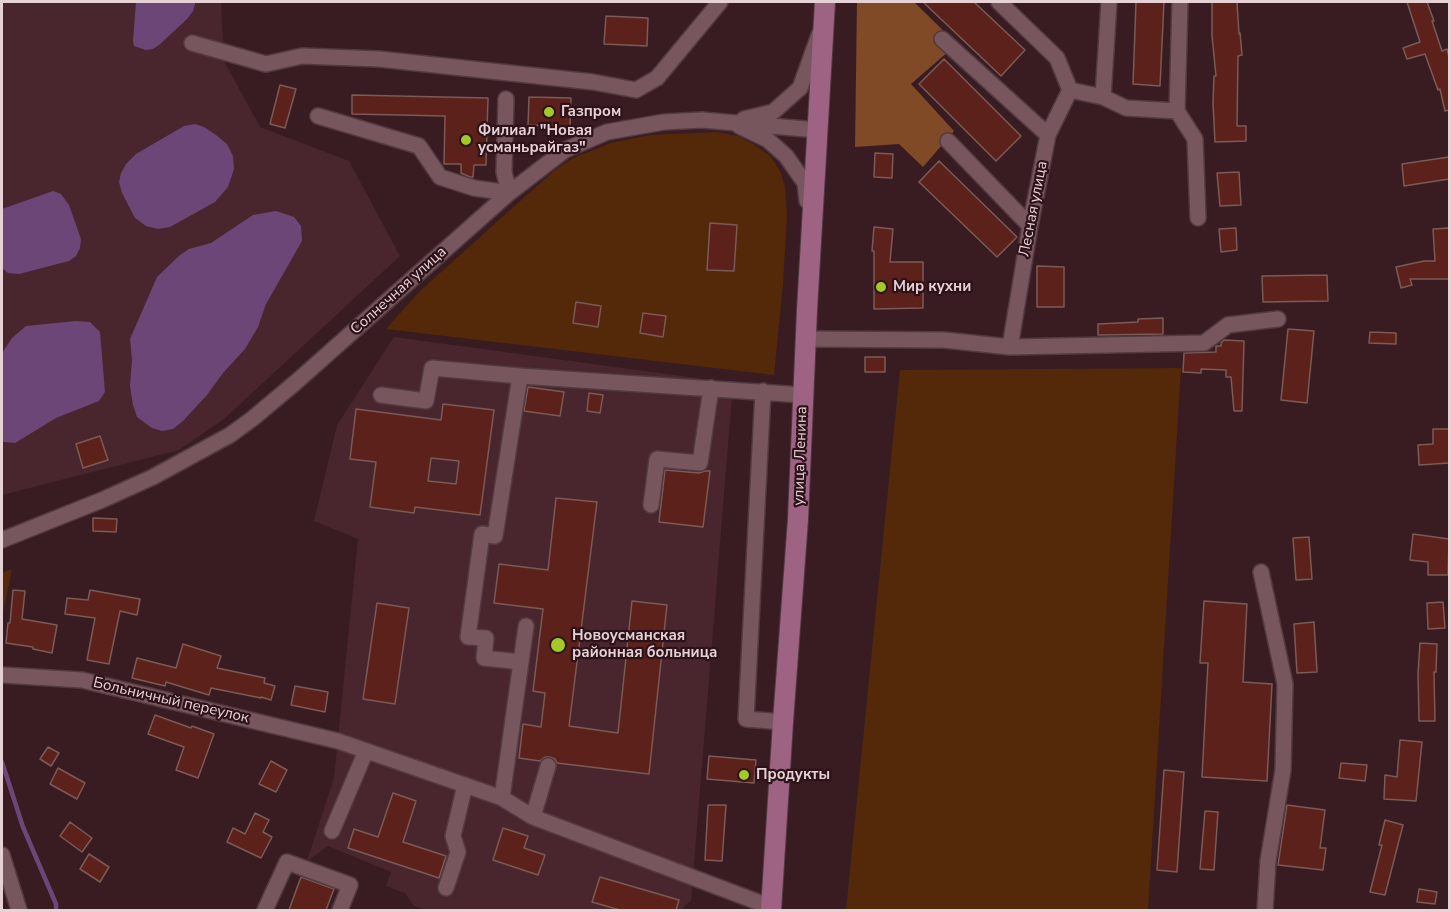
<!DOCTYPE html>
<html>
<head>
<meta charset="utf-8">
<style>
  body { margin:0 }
  #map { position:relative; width:1451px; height:912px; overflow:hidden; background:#381c22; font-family:"Nunito Sans",sans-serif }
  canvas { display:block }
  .frame { position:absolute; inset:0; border:3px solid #e6d2d5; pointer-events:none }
</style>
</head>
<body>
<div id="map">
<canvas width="1451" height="912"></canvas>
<div class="frame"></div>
</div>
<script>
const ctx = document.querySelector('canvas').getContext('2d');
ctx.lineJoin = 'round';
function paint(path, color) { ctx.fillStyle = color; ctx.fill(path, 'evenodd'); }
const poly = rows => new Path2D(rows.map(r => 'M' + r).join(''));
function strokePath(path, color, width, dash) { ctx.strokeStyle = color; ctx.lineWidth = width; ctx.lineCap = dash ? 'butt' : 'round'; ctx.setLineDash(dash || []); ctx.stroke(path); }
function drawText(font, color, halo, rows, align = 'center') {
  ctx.font = font + ' "Nunito Sans",sans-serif'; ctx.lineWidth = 4.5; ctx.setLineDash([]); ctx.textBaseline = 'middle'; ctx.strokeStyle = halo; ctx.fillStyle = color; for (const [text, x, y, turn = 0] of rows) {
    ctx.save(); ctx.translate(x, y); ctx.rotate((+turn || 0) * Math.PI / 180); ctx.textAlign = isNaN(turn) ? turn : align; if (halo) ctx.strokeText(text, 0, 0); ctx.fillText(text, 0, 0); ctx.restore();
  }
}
paint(poly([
  [5,2,221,2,224,61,260,127,349,161,400,256,224,419,179,450,2,495,2,5],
  [394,337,733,383,691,901,685,905,682,910,470,910,465,909,464,910,428,910,414,906,405,893,386,886,391,872,328,846,307,861,334,778,358,539,314,521,337,425]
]), '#49262e');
paint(poly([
  [718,132,738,136,755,145,770,156,780,171,785,187,787,215,783,284,774,375,386,329,419,292,529,193,555,170,573,158,611,143,650,135],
  [1181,368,1148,910,846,910,900,370],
  [12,569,2,618,2,573]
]), '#53290a');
paint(poly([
  [857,2,914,2,957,44,911,84,954,131,923,167,899,144,855,147]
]), '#804a26');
paint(poly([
  [136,2,195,2,195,4,193,11,187,19,159,45,153,49,146,50,134,46,133,41],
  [195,124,204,127,216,135,227,144,233,156,234,169,228,187,215,202,170,227,158,229,146,226,135,218,122,193,119,182,121,173,126,164,136,154,184,126],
  [53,191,61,194,69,205,81,239,80,248,76,256,69,261,19,274,8,273,3,269,2,260,2,209],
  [276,211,294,217,301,226,302,241,266,304,258,327,245,349,223,373,207,395,183,421,173,429,162,431,152,428,137,417,133,405,130,386,132,360,130,339,157,277,180,255,189,249,211,243,253,215],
  [76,321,90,322,100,332,105,392,99,401,56,418,15,443,4,442,2,440,2,353,12,338,26,326]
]), '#6b4676');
strokePath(poly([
  [2,762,23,827,56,904,56,910]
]), '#6b4676', 4.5);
const building = poly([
  [923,2,974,2,1025,50,1001,76,923,2],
  [1136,2,1164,2,1160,86,1133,84,1136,2],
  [1212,2,1237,2,1239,34,1240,33,1242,55,1238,56,1237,126,1246,126,1246,141,1215,142,1213,103,1214,76,1216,76,1212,36,1212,2],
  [1407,2,1427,2,1434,21,1432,21,1442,51,1447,49,1449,57,1449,110,1445,111,1440,89,1438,90,1425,54,1407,59,1403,48,1420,42,1407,2],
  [606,16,648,18,647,46,604,44,606,16],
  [944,59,1021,136,996,161,919,84,944,59],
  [280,85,296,89,285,128,270,124,280,85],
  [352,95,488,98,486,165,474,165,473,177,470,177,461,173,461,164,444,164,445,116,352,114,352,95],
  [529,97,571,98,570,127,528,125,529,97],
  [875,153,893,154,892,178,874,177,875,153],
  [1449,157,1449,179,1404,186,1402,164,1449,157],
  [939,161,1017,237,997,257,919,182,939,161],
  [1239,172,1241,205,1220,206,1217,173,1239,172],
  [710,223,737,225,734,271,707,270,710,223],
  [874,227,893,229,890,262,923,262,923,308,874,309,874,251,872,251,874,227],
  [1236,228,1237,250,1221,252,1219,229,1236,228],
  [1449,228,1449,279,1410,279,1412,285,1401,288,1396,267,1424,261,1435,261,1433,229,1449,228],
  [1037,266,1064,267,1064,307,1037,307,1037,266],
  [1327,275,1328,301,1263,302,1262,276,1327,275],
  [576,302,601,306,598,327,573,323,576,302],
  [643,313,666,316,663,337,640,333,643,313],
  [1163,318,1163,334,1098,335,1098,324,1138,322,1138,319,1163,318],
  [1288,329,1314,331,1307,403,1281,400,1288,329],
  [1370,332,1396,333,1396,344,1369,343,1370,332],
  [1224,340,1244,341,1242,411,1234,411,1231,377,1226,377,1226,370,1201,369,1201,373,1183,372,1184,353,1216,352,1216,346,1221,346,1221,343,1224,340],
  [865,357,885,357,885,372,865,372,865,357],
  [528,387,564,392,560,416,524,411,528,387],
  [589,393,603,395,600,413,587,411,589,393],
  [443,404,494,410,480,515,415,507,414,513,370,507,376,462,350,459,356,409,441,420,443,404],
  [431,458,459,461,456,484,428,481,431,458],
  [1433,429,1449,429,1449,463,1419,465,1418,445,1433,444,1433,429],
  [100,436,108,460,83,468,76,444,100,436],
  [665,470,699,473,705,471,710,471,703,527,659,522,665,470],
  [556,498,597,502,569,726,618,733,632,601,667,605,649,774,557,763,555,759,550,757,545,757,540,761,519,758,523,724,541,727,545,693,533,691,543,609,494,603,499,564,548,570,556,498],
  [93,518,117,519,116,532,93,531,93,518],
  [1413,534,1449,539,1448,575,1428,575,1428,562,1410,560,1413,534],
  [1309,537,1312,579,1296,580,1293,538,1309,537],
  [13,590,25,591,22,619,57,625,52,653,33,649,33,647,6,643,8,623,10,623,13,590],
  [90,590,140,599,137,615,120,611,109,664,87,660,95,618,65,614,67,598,88,600,90,590],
  [1204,601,1247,604,1243,682,1272,684,1267,781,1202,777,1208,663,1200,663,1204,601],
  [1443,602,1445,628,1428,629,1427,603,1443,602],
  [377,603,409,608,395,704,363,699,377,603],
  [1314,622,1317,672,1297,673,1294,624,1314,622],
  [1420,643,1437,644,1436,672,1434,672,1435,721,1419,721,1418,674,1420,643],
  [183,644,221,656,217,668,265,678,264,683,275,686,271,700,261,697,261,698,211,688,209,695,166,682,165,686,132,678,137,658,176,668,183,644],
  [295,686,328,692,325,712,291,705,295,686],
  [155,715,191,728,192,726,214,734,198,778,176,770,184,747,148,734,155,715],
  [1400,740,1422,742,1416,801,1384,799,1385,775,1397,777,1400,740],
  [48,747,59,753,51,766,40,759,48,747],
  [709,756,756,760,754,783,707,779,709,756],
  [271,761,287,770,276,792,259,784,271,761],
  [1341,763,1367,765,1365,781,1339,778,1341,763],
  [58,768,85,783,77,799,50,784,58,768],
  [1164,770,1184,772,1177,872,1157,870,1164,770],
  [393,793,416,801,403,842,446,856,439,878,348,848,354,829,378,837,393,793],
  [708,805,726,805,722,861,705,860,708,805],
  [1287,805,1325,810,1320,848,1326,848,1323,870,1278,865,1287,805],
  [1205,811,1218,812,1214,870,1200,869,1205,811],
  [255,813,269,820,263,832,272,837,261,858,227,842,233,828,245,834,255,813],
  [1385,820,1403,825,1385,895,1370,892,1382,845,1379,845,1385,820],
  [70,822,92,838,82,852,60,836,70,822],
  [503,828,528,836,524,848,545,855,538,875,493,860,503,828],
  [89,854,109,867,100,882,80,869,89,854],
  [301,877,334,889,326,910,289,910,301,877],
  [600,877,679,900,676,910,620,910,592,902,600,877],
  [1419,889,1437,892,1435,904,1417,902,1419,889]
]);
paint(building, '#5c211a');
strokePath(building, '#7c5a55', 1.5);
const minor = poly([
  [999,2,1057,58,1070,90],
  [942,39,1048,135],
  [192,43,266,64,302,56,379,59,593,82,636,90,657,78,720,2],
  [1070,90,1103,97,1126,108,1177,111],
  [1103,97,1109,2],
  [1177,111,1195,139,1198,218],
  [1177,111,1180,2],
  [318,116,419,146,440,177,474,188,509,193,504,172,506,99],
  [744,119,773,112,800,88,819,35],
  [739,126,768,140,786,156,805,183,807,201],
  [948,141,1030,226],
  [806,339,944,340,1010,347,1030,226,1048,135,1070,90],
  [1010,347,1204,343,1228,325,1278,319],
  [763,391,746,719,783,722],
  [381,395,426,401,432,368,520,376],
  [651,505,657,459,700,463,711,388],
  [2,540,102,500,153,477,230,435,252,419,295,383,509,193,565,150,607,132,664,122,702,120,817,130],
  [1261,572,1285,684,1283,770,1268,861,1265,910],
  [521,662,526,626],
  [2,675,82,680,338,741,502,798],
  [533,817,548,766],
  [332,831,366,751],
  [2,855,19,910],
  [446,888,458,852,453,836,465,785],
  [771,907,533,817,502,798,521,662,484,658,486,638,468,637,482,534,495,536,520,376,803,395],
  [265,910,287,862,350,885,340,910]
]);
const major = poly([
  [771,910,783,722,798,519,807,310,825,2]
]);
strokePath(minor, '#523a40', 18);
strokePath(major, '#523a40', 22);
strokePath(minor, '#78565d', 15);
strokePath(major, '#9e6383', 20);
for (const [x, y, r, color] of [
  [549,112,6,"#a3c926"],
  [466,140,6,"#a3c926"],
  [881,287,6,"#a3c926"],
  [558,645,8,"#a3c926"],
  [744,775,6,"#a3c926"]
]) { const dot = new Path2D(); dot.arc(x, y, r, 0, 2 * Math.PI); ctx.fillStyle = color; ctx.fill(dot); strokePath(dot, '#2d1219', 2); }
drawText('bold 15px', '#e6d2d5', '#2d1219', [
  ["Газпром",561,112],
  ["Филиал \"Новая",478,131],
  ["усманьрайгаз\"",478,148],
  ["Мир кухни",893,287],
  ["Новоусманская",572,636],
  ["районная больница",572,653],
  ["Продукты",756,775]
], 'left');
drawText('15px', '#e6d2d5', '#2d1219', [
  ["Лесная улица",1034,209,-79],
  ["Солнечная улица",399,291,-42],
  ["улица Ленина",801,456,-88],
  ["Больничный переулок",171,701,13]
]);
</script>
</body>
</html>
